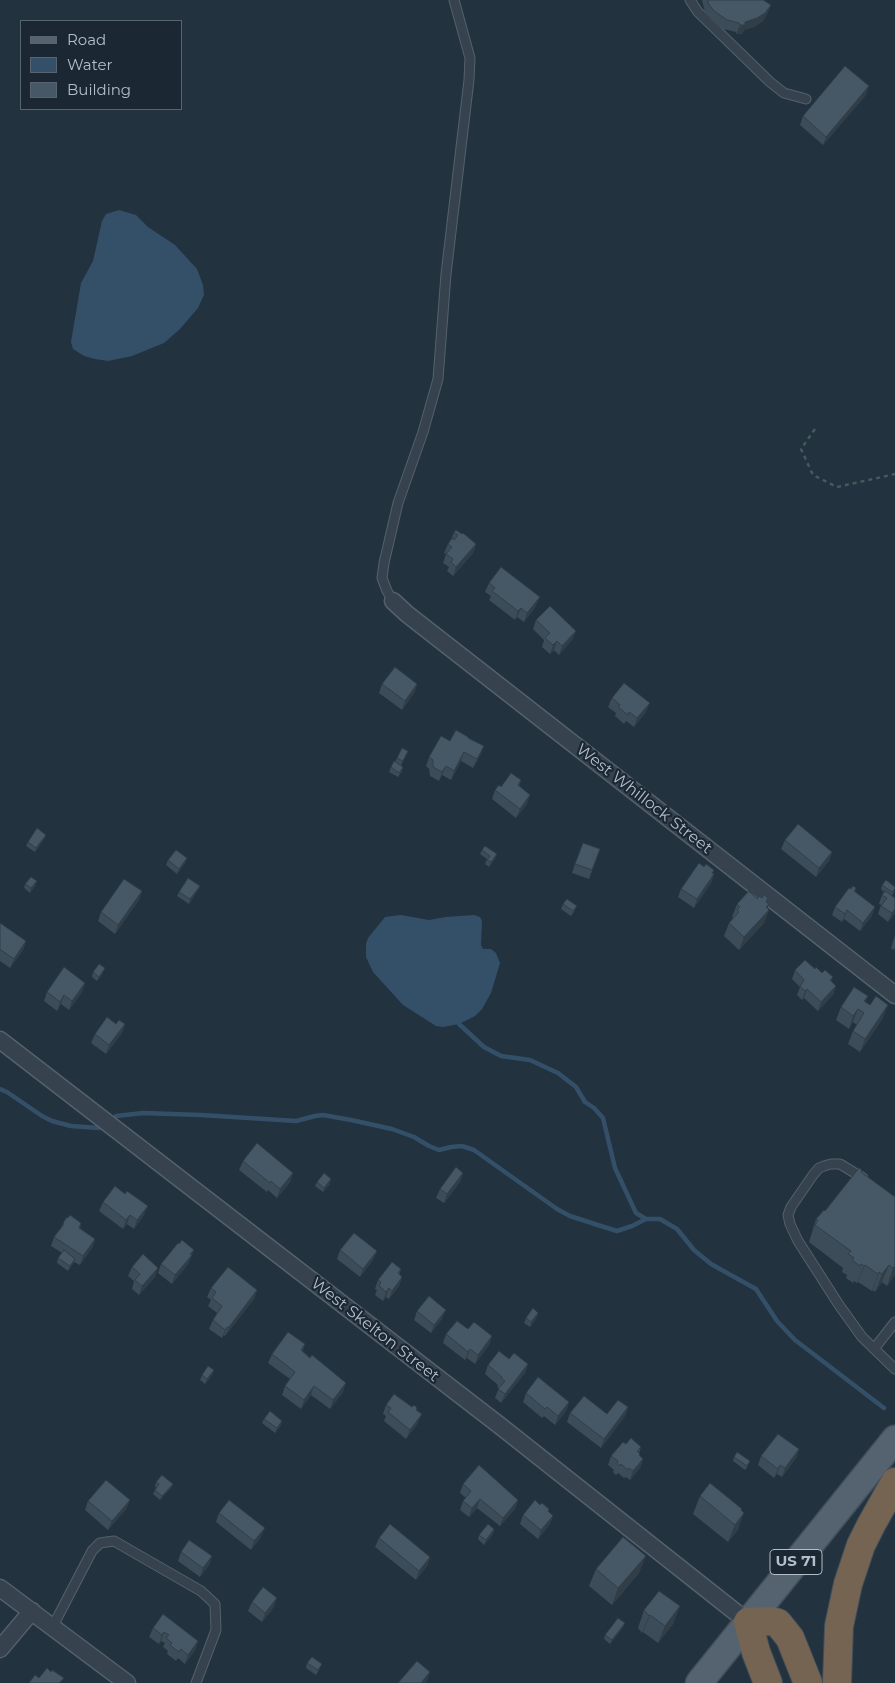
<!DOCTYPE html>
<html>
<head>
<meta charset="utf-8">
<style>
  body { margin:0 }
  #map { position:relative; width:895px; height:1683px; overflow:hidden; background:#22323f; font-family:Montserrat,sans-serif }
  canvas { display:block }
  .legend { position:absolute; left:20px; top:20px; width:162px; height:90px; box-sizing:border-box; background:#1b2834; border:1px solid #576470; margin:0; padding:6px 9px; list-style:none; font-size:15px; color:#b2beca }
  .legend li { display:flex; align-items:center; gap:10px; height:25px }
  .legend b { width:25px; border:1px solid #576470 }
</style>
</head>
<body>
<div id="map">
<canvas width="895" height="1683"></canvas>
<ul class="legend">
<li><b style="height:6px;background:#54636f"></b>Road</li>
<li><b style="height:14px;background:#345068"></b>Water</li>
<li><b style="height:14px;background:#465866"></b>Building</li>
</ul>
</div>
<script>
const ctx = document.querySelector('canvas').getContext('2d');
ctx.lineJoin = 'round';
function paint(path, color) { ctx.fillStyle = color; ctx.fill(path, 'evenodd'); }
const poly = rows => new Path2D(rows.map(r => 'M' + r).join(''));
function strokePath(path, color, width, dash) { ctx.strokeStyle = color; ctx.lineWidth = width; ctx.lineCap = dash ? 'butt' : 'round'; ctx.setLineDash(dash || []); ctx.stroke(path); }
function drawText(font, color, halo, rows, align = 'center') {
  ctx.font = font + ' Montserrat,sans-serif'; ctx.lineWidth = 4.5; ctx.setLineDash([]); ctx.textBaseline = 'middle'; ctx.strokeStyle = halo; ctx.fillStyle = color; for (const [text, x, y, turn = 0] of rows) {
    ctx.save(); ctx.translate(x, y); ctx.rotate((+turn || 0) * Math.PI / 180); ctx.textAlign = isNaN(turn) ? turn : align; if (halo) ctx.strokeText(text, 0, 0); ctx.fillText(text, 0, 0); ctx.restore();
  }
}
paint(poly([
  [119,210,136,215,148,227,175,245,197,269,203,285,204,295,198,308,180,329,164,343,132,356,108,361,95,359,84,356,73,349,71,342,81,283,93,261,102,221,106,214],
  [401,915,429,920,446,917,474,915,480,917,482,921,481,945,483,949,491,949,496,953,500,963,491,993,482,1009,475,1016,459,1024,443,1027,436,1026,403,1005,373,972,366,957,366,944,368,938,385,917]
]), '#345068');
strokePath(poly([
  [459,1024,484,1047,501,1056,530,1060,558,1073,576,1087,585,1102,594,1108,603,1118,615,1168,636,1213,646,1219],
  [0,1089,7,1092,42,1116,52,1121,71,1126,99,1128],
  [116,1116,143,1113,201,1115,296,1121,315,1116,323,1115,351,1120,392,1129,414,1137,429,1146,439,1150,451,1147,462,1146,474,1150,557,1209,570,1216,601,1226,617,1231,632,1226,646,1219,660,1219,677,1229,694,1250,711,1264,756,1289,777,1321,795,1340,884,1408]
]), '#345068', 4.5);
const service = poly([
  [690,0,698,12,770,82,784,93,806,99],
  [393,601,387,591,382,578,384,563,398,503,423,432,438,379,446,274,469,80,470,58,454,0],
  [863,1178,840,1164,831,1164,824,1166,819,1168,813,1175,791,1207,788,1215,790,1224,798,1241,839,1305,862,1337,895,1369],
  [874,1349,895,1322],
  [53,1626,92,1551,100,1543,114,1541,201,1591,215,1604,216,1630,196,1683]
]);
const minor = poly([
  [393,601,407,614,895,995],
  [0,1040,499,1425,748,1622],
  [0,1588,127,1683],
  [0,1649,32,1611]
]);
const primary = poly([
  [699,1683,895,1439]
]);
const motorway = poly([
  [768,1683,756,1652,748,1622,771,1621,778,1623,790,1638,808,1683],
  [837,1683,839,1626,848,1584,861,1545,871,1525,895,1482]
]);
strokePath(service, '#54616d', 11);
strokePath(minor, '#54616d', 19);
strokePath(primary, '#424f5b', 29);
strokePath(motorway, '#414e5a', 30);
strokePath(poly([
  [815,429,801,449,813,475,837,487,895,474]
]), '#425c5c', 2.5, [4, 4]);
strokePath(service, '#36434f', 9);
strokePath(minor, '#36434f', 16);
strokePath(primary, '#54636f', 26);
strokePath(motorway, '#766453', 28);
paint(poly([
  [702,0,763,0,771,5,767,14,762,22,754,27,744,30,742,34,736,34,736,32,723,29,711,20,705,12],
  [866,95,823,145,800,125,803,116],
  [454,532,462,534,476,544,473,553,453,576,447,571,449,567,443,563,446,554,444,553,448,544,451,540],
  [489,583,536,606,524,622,517,617,515,620,489,600,491,596,485,592],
  [536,620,576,631,572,640,559,655,554,650,550,654,542,647,544,640,533,629],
  [382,684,417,684,414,693,402,710,379,693],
  [612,698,646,712,634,727,626,721,624,724,615,716,616,713,608,707],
  [468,738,481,754,473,768,461,761,451,780,442,775,439,781,430,776,429,769,426,766,429,757,450,741],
  [408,751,401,765,403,767,402,771,398,777,389,772,391,767,395,762,397,758],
  [521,780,519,786,527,804,516,818,492,799,495,790,501,787],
  [46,835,44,839,35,852,26,846,28,842],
  [785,840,832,852,829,861,816,877,781,849],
  [600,849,589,879,572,873,575,864],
  [482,850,495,859,489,867,485,864,487,859,480,854],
  [187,858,185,863,177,874,166,865,168,860],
  [704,867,714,870,713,873,714,874,711,883,694,908,678,897,681,889],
  [25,884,35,886,30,893,24,888],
  [882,885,895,887,894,892,892,896,895,898,895,913,888,922,878,914,881,905,879,904,882,895,884,892,881,889],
  [856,888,855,892,872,916,860,931,844,919,842,922,832,915,835,907,851,889],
  [198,890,189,904,177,896,179,892],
  [142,891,139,900,115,934,98,921,101,912],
  [757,899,767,903,769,904,767,908,769,910,764,923,739,950,724,936,729,923,733,918,732,917,737,904],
  [563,904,575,910,571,916,561,909],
  [0,923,26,941,23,950,10,968,0,961],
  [895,935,895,948,893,950,891,948],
  [815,969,822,973,833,977,831,981,836,986,833,995,818,1011,804,998,802,1000,797,995,800,987,792,979,795,970],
  [93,972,103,973,97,981,92,977],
  [85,983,82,992,69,1010,61,1004,57,1011,44,1001,47,992],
  [868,996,865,1002,883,1018,860,1052,848,1044,853,1031,857,1025,853,1022,849,1029,836,1020,841,1007],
  [116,1024,125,1024,122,1033,106,1054,91,1043,95,1034],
  [243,1161,293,1173,290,1182,277,1198,268,1190,267,1192,239,1170],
  [861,1172,895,1197,895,1275,887,1286,882,1282,875,1292,873,1290,872,1291,858,1282,857,1283,854,1281,853,1283,846,1278,847,1275,842,1272,843,1268,809,1242,816,1219,825,1211],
  [463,1173,460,1182,444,1203,436,1198,440,1189],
  [317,1182,330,1184,323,1192,315,1186],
  [125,1194,144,1215,134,1229,127,1224,123,1229,99,1211,103,1202],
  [63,1223,81,1223,80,1228,95,1239,92,1248,80,1265,74,1262,68,1271,57,1263,58,1258,62,1253,51,1246,54,1237,60,1230],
  [179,1244,194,1250,188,1264,172,1284,158,1273,161,1264],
  [340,1250,377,1251,373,1260,360,1277,337,1259],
  [132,1267,155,1277,139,1295,132,1289,134,1281,128,1276],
  [401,1269,399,1275,402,1277,399,1286,389,1299,386,1297,383,1301,375,1295,377,1290,375,1289,378,1280],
  [211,1288,257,1290,254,1299,225,1336,224,1335,222,1338,209,1329,213,1320,217,1313,208,1306,211,1300,207,1297],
  [417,1311,442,1319,431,1333,414,1320],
  [538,1313,537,1317,530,1327,524,1323,526,1318],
  [468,1329,492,1336,489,1345,475,1364,467,1358,465,1360,443,1343,446,1334],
  [305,1344,302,1352,343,1392,330,1409,311,1395,301,1409,282,1395,285,1386,290,1379,268,1363,272,1354],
  [509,1359,528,1364,525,1373,501,1403,495,1398,499,1388,497,1387,498,1385,485,1374,488,1365],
  [214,1370,212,1375,205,1384,200,1380,202,1375],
  [526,1393,569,1402,566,1411,555,1425,544,1416,542,1418,523,1402],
  [386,1405,417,1408,416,1410,418,1423,406,1439,384,1421,386,1416,383,1414],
  [628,1407,625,1416,601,1448,567,1422,570,1413,607,1414],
  [264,1419,281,1425,275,1433,262,1423],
  [626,1444,641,1447,639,1453,640,1454,639,1456,643,1459,640,1468,630,1480,626,1477,624,1478,618,1473,616,1475,613,1472,614,1470,608,1465,611,1456],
  [799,1449,796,1458,782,1477,777,1474,774,1478,758,1465,761,1456],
  [734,1457,748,1466,745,1470,733,1461],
  [156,1482,173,1484,171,1488,160,1500,153,1494,156,1488,155,1486],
  [463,1484,518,1500,515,1509,500,1526,477,1508,469,1517,460,1510,463,1501,466,1498,460,1493],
  [700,1496,742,1509,738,1530,728,1542,693,1514],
  [130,1500,126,1509,108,1530,85,1510,88,1501],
  [540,1505,549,1509,548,1512,553,1516,550,1524,538,1539,520,1524,523,1515],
  [219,1513,261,1537,251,1550,216,1522],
  [494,1529,493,1534,484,1545,478,1539,479,1535],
  [379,1538,430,1557,427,1566,416,1580,375,1547],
  [181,1552,212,1556,209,1565,200,1577,178,1561],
  [596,1569,639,1573,612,1605,589,1586],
  [252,1602,274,1607,262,1622,248,1611],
  [680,1606,673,1624,658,1643,643,1632,642,1633,638,1628,644,1610],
  [625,1623,623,1627,610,1644,604,1639,605,1635],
  [153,1628,198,1641,195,1650,185,1664,178,1658,176,1661,167,1654,168,1651,163,1647,165,1643,161,1641,159,1644,149,1637],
  [307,1663,320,1668,316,1675,306,1668]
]), '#3c4c58');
paint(poly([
  [771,5,767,14,762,22,754,27,744,30,742,34,736,34,740,25],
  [869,86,866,95,823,145,826,137],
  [476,544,473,553,453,576,456,567],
  [540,597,536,606,524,622,527,613],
  [521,608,517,617,515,620,518,611],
  [576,631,572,640,559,655,562,646],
  [557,641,554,650,550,654,553,645],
  [417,684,414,693,402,710,405,701],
  [650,703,646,712,634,727,637,718],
  [484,746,481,754,473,768,477,759],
  [464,752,461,761,451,780,454,771],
  [446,766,442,775,439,781,442,772],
  [530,795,527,804,516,818,520,809],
  [46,835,44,839,35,852,36,848],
  [832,852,829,861,816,877,819,868],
  [497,854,495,859,489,867,491,862],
  [187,858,185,863,177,874,179,869],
  [714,874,711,883,694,908,697,899],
  [37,881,35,886,30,893,31,888],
  [200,886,198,890,189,904,190,899],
  [142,891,139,900,115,934,118,925],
  [769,904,766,913,769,910,764,923,739,950,744,937],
  [875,907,872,916,860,931,863,923],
  [895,909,895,913,888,922,892,913],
  [847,910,844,919,842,922,845,914],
  [26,941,23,950,10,968,14,959],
  [105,968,103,973,97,981,99,977],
  [85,983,82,992,69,1010,72,1001],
  [836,986,833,995,818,1011,821,1002],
  [807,989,804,998,802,1000,805,991],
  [64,995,61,1004,57,1011,60,1002],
  [888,1005,883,1018,860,1052,865,1039],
  [858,1009,853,1022,849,1029,853,1016],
  [125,1024,122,1033,106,1054,109,1045],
  [293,1173,290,1182,277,1198,280,1189],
  [463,1173,460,1182,444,1203,447,1194],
  [331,1179,330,1184,323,1192,324,1188],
  [148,1206,144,1215,134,1229,137,1220],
  [130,1215,127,1224,123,1229,126,1220],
  [95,1239,92,1248,80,1265,83,1256],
  [194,1250,188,1264,172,1284,175,1275],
  [377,1251,373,1260,360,1277,363,1269],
  [75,1259,74,1263,68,1271,70,1266],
  [865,1265,858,1282,857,1283,864,1266],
  [889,1265,882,1282,875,1292,882,1274],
  [895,1266,895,1275,887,1286,893,1268],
  [158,1268,155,1277,139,1295,142,1286],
  [879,1272,873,1290,872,1291,878,1274],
  [402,1277,399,1286,389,1299,392,1291],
  [389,1288,386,1297,383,1301,386,1292],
  [257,1290,254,1299,225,1336,229,1327],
  [446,1310,442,1319,431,1333,434,1325],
  [538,1313,537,1317,530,1327,531,1322],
  [227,1327,224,1335,222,1338,225,1330],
  [492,1336,489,1345,475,1364,478,1355],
  [470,1349,467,1358,465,1360,468,1352],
  [528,1364,525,1373,501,1403,505,1394],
  [214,1370,212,1375,205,1384,207,1379],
  [346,1383,343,1392,330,1409,333,1400],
  [314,1386,311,1395,301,1409,304,1400],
  [569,1402,566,1411,555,1425,558,1416],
  [628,1407,625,1416,601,1448,604,1439],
  [422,1414,418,1423,406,1439,410,1430],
  [282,1421,281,1425,275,1433,277,1428],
  [799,1449,796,1458,782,1477,785,1468],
  [643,1459,640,1468,630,1480,633,1471],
  [780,1465,777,1474,774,1478,778,1469],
  [173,1484,171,1488,160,1500,162,1496],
  [480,1499,477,1508,469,1517,472,1508],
  [130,1500,126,1509,108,1530,112,1521],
  [518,1500,515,1509,500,1526,503,1518],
  [742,1509,739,1519,744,1513,738,1530,728,1542,735,1525],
  [553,1516,550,1524,538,1539,541,1530],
  [265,1528,261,1537,251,1550,254,1541],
  [494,1529,493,1534,484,1545,486,1540],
  [212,1556,209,1565,200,1577,203,1568],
  [646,1556,639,1573,612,1605,618,1588],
  [430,1557,427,1566,416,1580,419,1571],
  [277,1598,274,1607,262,1622,265,1613],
  [680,1606,673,1624,658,1643,665,1626],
  [650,1615,643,1632,642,1633,649,1616],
  [625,1623,623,1627,610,1644,612,1640],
  [164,1632,161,1641,159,1644,162,1635],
  [198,1641,195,1650,185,1664,188,1655],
  [430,1672,427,1681,425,1683,421,1683]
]), '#313e47');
const building = poly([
  [708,0,763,0,771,5,765,13,757,18,745,22,745,25,740,25,739,23,727,20,714,11,708,3,708,0],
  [845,66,869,86,826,137,803,116,845,66],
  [456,530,462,534,463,533,476,544,456,567,451,562,453,559,446,554,452,547,448,544,452,538,454,540,458,535,454,532,456,530],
  [501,567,540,597,527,613,521,608,518,611,492,591,495,588,489,583,501,567],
  [550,606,576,631,562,646,557,641,553,645,545,638,550,633,536,620,550,606],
  [395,667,417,684,405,701,382,684,395,667],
  [624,683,650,703,637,718,629,712,628,715,618,707,620,705,612,698,624,683],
  [456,730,468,737,468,738,484,746,477,759,464,752,454,771,446,766,442,772,433,767,433,760,429,757,441,736,450,741,456,730],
  [402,748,408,751,403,761,397,758,402,748],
  [394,761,403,767,399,773,391,767,394,761],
  [511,773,521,780,518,785,530,795,520,809,495,790,499,785,501,787,511,773],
  [798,824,832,852,819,868,785,840,798,824],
  [37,828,46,835,36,848,28,842,37,828],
  [583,843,600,849,592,870,575,864,583,843],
  [485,846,497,854,491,862,487,860,490,856,482,850,485,846],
  [176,850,187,858,179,869,168,860,176,850],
  [699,863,704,867,706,864,714,870,712,873,714,874,697,899,681,889,699,863],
  [31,877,37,881,31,888,25,884,31,877],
  [188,878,200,886,190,899,179,892,188,878],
  [124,879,142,891,118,925,101,912,124,879],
  [886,880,895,887,895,889,892,892,882,885,886,880],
  [853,886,856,888,854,891,875,907,863,923,847,910,845,914,835,907,849,888,851,889,853,886],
  [749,891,757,899,759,896,762,898,764,895,768,898,766,902,769,904,766,907,769,910,744,937,729,923,739,912,737,910,740,907,737,904,749,891],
  [885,891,895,898,895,909,892,913,881,906,887,898,882,895,885,891],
  [567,899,577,906,573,911,563,904,567,899],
  [0,923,26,941,14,959,1,950,0,951,0,923],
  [805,960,815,969,816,967,822,973,825,970,833,977,830,980,836,986,821,1002,807,989,805,991,800,986,804,980,795,970,805,960],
  [99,964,105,968,99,977,93,972,99,964],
  [64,967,85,983,72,1001,64,995,60,1002,47,992,64,967],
  [854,987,868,996,864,1001,870,1005,876,996,888,1005,865,1039,853,1031,864,1013,858,1009,853,1016,841,1007,854,987],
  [107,1017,116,1024,119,1020,125,1024,109,1045,95,1034,107,1017],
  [257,1143,293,1173,280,1189,271,1181,270,1183,243,1161,257,1143],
  [456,1167,463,1173,447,1194,440,1189,456,1167],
  [859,1168,862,1170,861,1172,895,1197,895,1266,893,1268,889,1265,882,1274,879,1272,878,1274,865,1265,864,1266,861,1264,860,1266,852,1260,854,1258,848,1254,851,1251,815,1225,818,1220,816,1219,824,1210,825,1211,859,1168],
  [324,1173,331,1179,324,1188,317,1182,324,1173],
  [115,1186,125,1194,127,1191,148,1206,137,1220,130,1215,126,1220,103,1202,115,1186],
  [70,1215,81,1223,79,1228,95,1239,83,1256,54,1237,64,1224,63,1223,67,1217,68,1218,70,1215],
  [354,1233,377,1251,363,1269,340,1250,354,1233],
  [182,1240,194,1250,190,1254,192,1255,175,1275,161,1264,178,1243,179,1244,182,1240],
  [64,1250,75,1259,70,1266,58,1258,64,1250],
  [143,1254,158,1268,142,1286,135,1280,140,1274,132,1267,143,1254],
  [392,1262,401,1269,398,1273,402,1277,392,1291,389,1288,386,1292,379,1286,381,1282,378,1280,392,1262],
  [228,1267,257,1290,229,1327,227,1327,225,1330,213,1320,222,1306,212,1298,216,1292,211,1288,228,1267],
  [429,1296,446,1310,434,1325,417,1311,429,1296],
  [533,1308,538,1313,531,1322,526,1318,533,1308],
  [457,1321,468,1329,474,1322,492,1336,478,1355,470,1349,468,1352,446,1334,457,1321],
  [288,1332,305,1344,301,1350,310,1358,312,1355,346,1383,333,1400,314,1386,304,1400,285,1386,295,1372,272,1354,288,1332],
  [499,1351,509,1359,514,1353,528,1364,505,1394,498,1389,505,1381,501,1378,502,1377,488,1365,499,1351],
  [208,1366,214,1370,207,1379,202,1375,208,1366],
  [538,1377,569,1402,558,1416,547,1407,545,1409,526,1393,538,1377],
  [394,1394,412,1407,414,1405,417,1408,416,1410,422,1414,410,1430,388,1412,391,1408,386,1405,394,1394],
  [584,1396,607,1414,618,1400,628,1407,604,1439,570,1413,584,1396],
  [270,1411,282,1421,277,1428,264,1419,270,1411],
  [778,1434,799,1449,785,1468,780,1465,778,1469,761,1456,778,1434],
  [631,1438,641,1447,637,1451,640,1454,639,1455,643,1459,633,1471,629,1468,628,1470,621,1464,620,1466,617,1463,618,1461,611,1456,623,1442,626,1444,631,1438],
  [737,1452,750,1461,747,1466,734,1457,737,1452],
  [479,1465,518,1500,503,1518,480,1499,472,1508,463,1501,471,1491,463,1484,479,1465],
  [162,1475,173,1484,162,1496,155,1490,159,1484,156,1482,162,1475],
  [106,1480,130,1500,112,1521,88,1501,106,1480],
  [710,1483,742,1509,741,1510,744,1513,735,1525,700,1496,710,1483],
  [229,1500,265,1528,254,1541,219,1513,229,1500],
  [535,1500,540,1505,542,1503,549,1509,548,1511,553,1516,541,1530,523,1515,535,1500],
  [390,1524,430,1557,419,1571,379,1538,390,1524],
  [488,1524,494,1529,486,1540,479,1535,488,1524],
  [623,1537,646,1556,618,1588,596,1569,623,1537],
  [189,1540,212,1556,203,1568,181,1552,189,1540],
  [263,1587,277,1598,265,1613,252,1602,263,1587],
  [659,1591,680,1606,665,1626,650,1615,649,1616,644,1610,659,1591],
  [163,1614,198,1641,188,1655,181,1649,179,1652,170,1645,172,1643,166,1638,169,1635,164,1632,162,1635,153,1628,163,1614],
  [618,1618,625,1623,612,1640,605,1635,618,1618],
  [312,1657,322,1664,318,1670,307,1663,312,1657],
  [417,1661,430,1672,421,1683,398,1683,417,1661],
  [47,1668,51,1672,52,1670,64,1678,59,1683,29,1683,35,1675,39,1678,47,1668]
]);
paint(building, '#465866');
strokePath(building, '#313e47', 1);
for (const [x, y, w] of [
  [796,1562,52]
]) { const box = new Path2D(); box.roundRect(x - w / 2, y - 12.5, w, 25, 4); ctx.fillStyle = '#1b2834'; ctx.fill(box); strokePath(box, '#b2beca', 1); }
drawText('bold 15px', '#b2beca', null, [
  ["US 71",796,1562]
]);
drawText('16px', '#b2beca', '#1b2834', [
  ["West Whillock Street",644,799,38],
  ["West Skelton Street",375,1330,38]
]);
</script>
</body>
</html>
